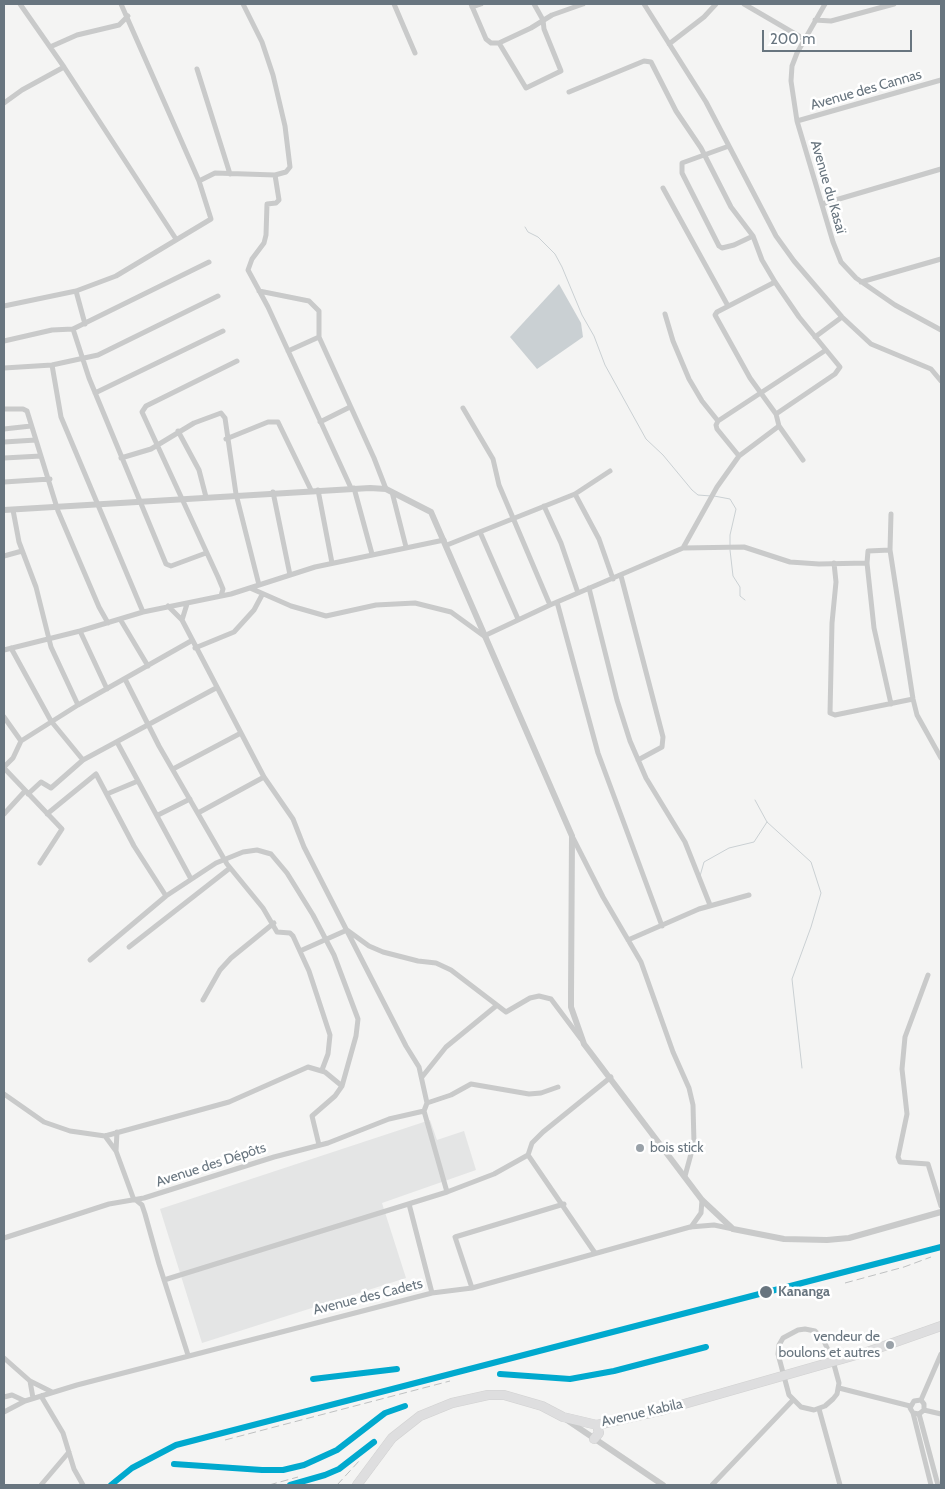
<!DOCTYPE html>
<html>
<head>
<meta charset="utf-8">
<style>
  body { margin:0 }
  #map { position:relative; width:945px; height:1489px; overflow:hidden; background:#f4f4f3; font-family:Cabin,sans-serif }
  canvas { display:block }
  .frame { position:absolute; inset:0; border:5px solid #68757f; pointer-events:none }
  .scale { position:absolute; left:762px; top:30px; width:150px; height:22px; box-sizing:border-box; border:2px solid #68757f; border-top:0; padding-left:6px; font-size:15px; line-height:18px; white-space:nowrap; color:#68757f; -webkit-text-stroke:4px #fff; paint-order:stroke }
</style>
</head>
<body>
<div id="map">
<canvas width="945" height="1489"></canvas>
<div class="frame"></div>
<div class="scale">200 m</div>
</div>
<script>
const ctx = document.querySelector('canvas').getContext('2d');
ctx.lineJoin = 'round';
function paint(path, color) { ctx.fillStyle = color; ctx.fill(path, 'evenodd'); }
const poly = rows => new Path2D(rows.map(r => 'M' + r).join(''));
function strokePath(path, color, width, dash) { ctx.strokeStyle = color; ctx.lineWidth = width; ctx.lineCap = dash ? 'butt' : 'round'; ctx.setLineDash(dash || []); ctx.stroke(path); }
function drawText(font, color, halo, rows, align = 'center') {
  ctx.font = font + ' Cabin,sans-serif'; ctx.lineWidth = 5; ctx.setLineDash([]); ctx.textBaseline = 'middle'; ctx.strokeStyle = halo; ctx.fillStyle = color; for (const [text, x, y, turn = 0] of rows) {
    ctx.save(); ctx.translate(x, y); ctx.rotate((+turn || 0) * Math.PI / 180); ctx.textAlign = isNaN(turn) ? turn : align; if (halo) ctx.strokeText(text, 0, 0); ctx.fillText(text, 0, 0); ctx.restore();
  }
}
paint(poly([
  [430,1120,437,1140,464,1131,476,1170,382,1203,406,1278,202,1343,160,1209]
]), '#e4e5e5');
paint(poly([
  [559,284,581,323,583,337,537,369,510,337]
]), '#cad0d3');
strokePath(poly([
  [525,227,528,232,538,237,555,254,562,267,582,315,594,336,605,365,646,439,663,455,692,490,698,495,711,496],
  [714,496,730,499,736,509,730,535,730,546],
  [730,550,733,576,740,587,740,596,745,600],
  [755,800,767,822,811,862,821,893,811,927,792,979,802,1068],
  [700,876,704,862,729,848,754,842,767,822]
]), '#cad0d3', 1);
const trunk = poly([
  [594,1439,599,1433,597,1425],
  [357,1485,392,1438,420,1416,452,1403,488,1395,504,1395,542,1406,563,1417,597,1425,663,1410,870,1351,941,1326]
]);
strokePath(trunk, '#d1d1d1', 10);
strokePath(poly([
  [20,4,64,67,176,239],
  [243,4,262,42,273,75,285,126,290,167,286,172,275,175,279,200,276,203,267,204,266,235,264,243,252,259,248,270,268,307,351,488],
  [394,4,415,53],
  [471,4,486,39,491,43,499,43,531,28,552,15,583,4],
  [644,4,706,102,776,236,794,261,842,317,871,344,931,369,941,381],
  [744,4,804,39],
  [825,4,797,53,792,66,791,81,797,121,833,242,841,262,856,278,895,305,941,330],
  [472,7,481,4],
  [815,20,831,21,894,4],
  [499,43,526,88,561,71,544,29,543,20,534,4],
  [669,44,704,17,716,4],
  [50,47,77,35,119,25,128,16],
  [197,69,230,174],
  [569,92,644,61,651,62,676,111,701,148,731,207,753,236,762,260,775,282,799,317,840,367,835,374,776,414],
  [4,103,22,90,64,67],
  [797,121,941,80],
  [729,146,682,163,682,173,719,246,722,248,734,245,753,236],
  [199,181,215,173,275,175],
  [663,188,728,306],
  [822,204,941,169],
  [775,282,717,312,715,315,750,378,776,414,779,426,803,460],
  [861,282,941,259],
  [76,291,85,324],
  [259,291,309,301,319,311,319,337,374,458,386,489],
  [4,306,76,291,116,276,211,219,199,181,121,4],
  [665,314,673,341,689,379,702,401,718,421],
  [73,329,89,378,166,564,171,566,206,553],
  [815,337,842,317],
  [4,341,52,330,73,329,209,262],
  [288,351,319,337],
  [52,365,61,417,143,612],
  [4,368,52,365,98,355,218,296],
  [95,393,223,331],
  [463,408,493,459,499,485,550,605],
  [4,409,23,409,27,411,58,511,99,607,108,623],
  [320,422,350,407],
  [4,429,31,426],
  [178,431,199,470,206,497],
  [226,439,268,422,278,422,311,490],
  [4,442,36,440],
  [739,456,717,429,716,425,718,421,826,350],
  [4,458,41,456],
  [121,458,151,449,194,423,221,413,225,418,236,494,259,585],
  [4,482,50,479],
  [354,488,372,554],
  [318,490,332,563],
  [273,492,290,575],
  [392,492,406,547],
  [575,494,599,539,613,579],
  [544,506,561,543,578,593],
  [13,510,19,542,36,587,51,647,78,705],
  [891,514,890,550,913,699,917,715,941,758],
  [480,532,518,619],
  [447,545,575,494,610,471],
  [683,548,717,487,739,456,779,426],
  [4,556,22,551],
  [834,563,836,582,832,623,830,713,835,715,913,699],
  [867,563,874,628,891,704],
  [621,576,663,737,662,747,638,760],
  [250,588,291,606,326,616,376,605,415,603,451,612,484,636,550,605,683,548,744,547,790,562,819,564,867,563,868,551,890,550],
  [589,588,617,700,630,741,646,778,685,842,710,905],
  [221,596,223,589,218,577,142,412,146,406,237,361],
  [557,602,598,753,662,926],
  [168,606,182,620,264,777,293,819,304,847,406,1046,419,1067,427,1103,424,1111,447,1192],
  [120,619,148,666],
  [182,620,187,604],
  [80,631,107,689],
  [11,648,51,721,83,760],
  [195,648,234,632,254,610,262,595],
  [4,650,80,631,143,612,231,594,315,567,444,540],
  [125,679,159,746,227,864,263,908,277,932,290,933,293,936,309,971,330,1035,328,1054,322,1070],
  [4,717,21,741],
  [117,742,191,879],
  [4,767,13,758,21,741,78,705,191,641],
  [4,768,62,829,40,863],
  [173,769,241,733],
  [28,794,41,782,51,788,83,760,216,688],
  [107,794,138,781],
  [198,813,264,777],
  [4,814,25,791],
  [47,814,96,774,134,846,166,896],
  [158,815,190,799],
  [572,836,603,897,641,962,673,1052,689,1088,693,1105,694,1143,685,1176],
  [628,940,699,909,749,895],
  [129,947,230,868],
  [300,951,347,930,369,946,383,952,418,961,436,963,451,970,506,1012,530,998,539,996,551,999,581,1039],
  [90,960,166,896,216,863,243,852,257,850,271,854,287,873,313,915,334,955,358,1019,356,1036,342,1086,335,1096,312,1116,319,1145],
  [928,975,905,1037,902,1069,907,1114,898,1157,900,1162,928,1164,941,1206],
  [203,1000,220,970,231,958,274,923],
  [422,1077,446,1047,496,1006],
  [4,1094,44,1122,70,1131,105,1136,229,1102,308,1067,325,1072,342,1086],
  [427,1103,451,1095,471,1084,529,1094,541,1093,558,1087],
  [117,1132,116,1151,134,1200],
  [105,1136,116,1151],
  [528,1155,595,1253],
  [136,1200,142,1205,145,1214,159,1264,188,1355],
  [409,1204,432,1293],
  [691,1227,701,1213,702,1200],
  [4,1238,109,1204,144,1198,274,1157,328,1143,389,1119,424,1111],
  [164,1280,447,1192,494,1174,528,1155,532,1143,543,1132,611,1077],
  [472,1288,455,1237,564,1204],
  [805,1329,815,1331,823,1339,833,1361,839,1383,837,1394,833,1399,825,1406,814,1410,801,1407,789,1395,778,1354,779,1345,783,1338,798,1330,805,1329],
  [4,1358,30,1381,52,1392],
  [30,1381,33,1398],
  [839,1388,910,1406],
  [41,1396,63,1433,74,1469,83,1485],
  [4,1397,12,1395,25,1401],
  [921,1400,941,1354],
  [819,1409,840,1485],
  [924,1410,941,1414],
  [4,1412,25,1401,77,1385,432,1293,472,1288,690,1227,714,1225,733,1229],
  [913,1413,919,1414,924,1410,924,1404,921,1400,914,1401,910,1408,913,1413,931,1485],
  [919,1414,938,1485],
  [41,1485,69,1452],
  [712,1485,793,1400]
]), '#c9caca', 5);
strokePath(poly([
  [4,510,370,488,386,489,431,512,572,836,571,994,571,1007,584,1044,702,1200,733,1229,784,1239,827,1240,849,1238,941,1212],
  [567,1420,663,1485]
]), '#c9caca', 6);
strokePath(trunk, '#dededf', 9);
strokePath(poly([
  [845,1283,904,1267,931,1257],
  [500,1374,570,1379,614,1371,706,1347],
  [313,1379,397,1369],
  [225,1440,450,1381],
  [174,1464,262,1470,283,1470,304,1465,337,1450,385,1413,405,1406],
  [269,1485,298,1477],
  [290,1485,325,1475,339,1469,374,1442],
  [337,1485,360,1460]
]), '#bec0c1', 1, [8, 4]);
strokePath(poly([
  [500,1374,570,1379,614,1371,706,1347],
  [313,1379,397,1369],
  [174,1464,262,1470,283,1470,304,1465,337,1450,385,1413,405,1406],
  [111,1485,132,1468,176,1445,941,1247],
  [290,1485,325,1475,339,1469,374,1442]
]), '#00a9ce', 6);
for (const [x, y, r, color] of [
  [640,1148,5,"#99a1a8"],
  [766,1292,7,"#68757f"],
  [890,1345,5,"#99a1a8"]
]) { const dot = new Path2D(); dot.arc(x, y, r, 0, 2 * Math.PI); ctx.fillStyle = color; ctx.fill(dot); strokePath(dot, '#fff', 2); }
drawText('14px', '#68757f', '#fff', [
  ["Avenue des Cannas",866,90,-16],
  ["Avenue du Kasaï",828,187,74],
  ["Avenue des Dépôts",211,1165,-18],
  ["Avenue des Cadets",368,1297,-14],
  ["Avenue Kabila",642,1413,-13]
]);
drawText('14px', '#68757f', '#fff', [
  ["bois stick",650,1148],
  ["vendeur de",880,1337,"right"],
  ["boulons et autres",880,1353,"right"]
], 'left');
drawText('bold 14px', '#68757f', '#fff', [
  ["Kananga",778,1292]
], 'left');
</script>
</body>
</html>
